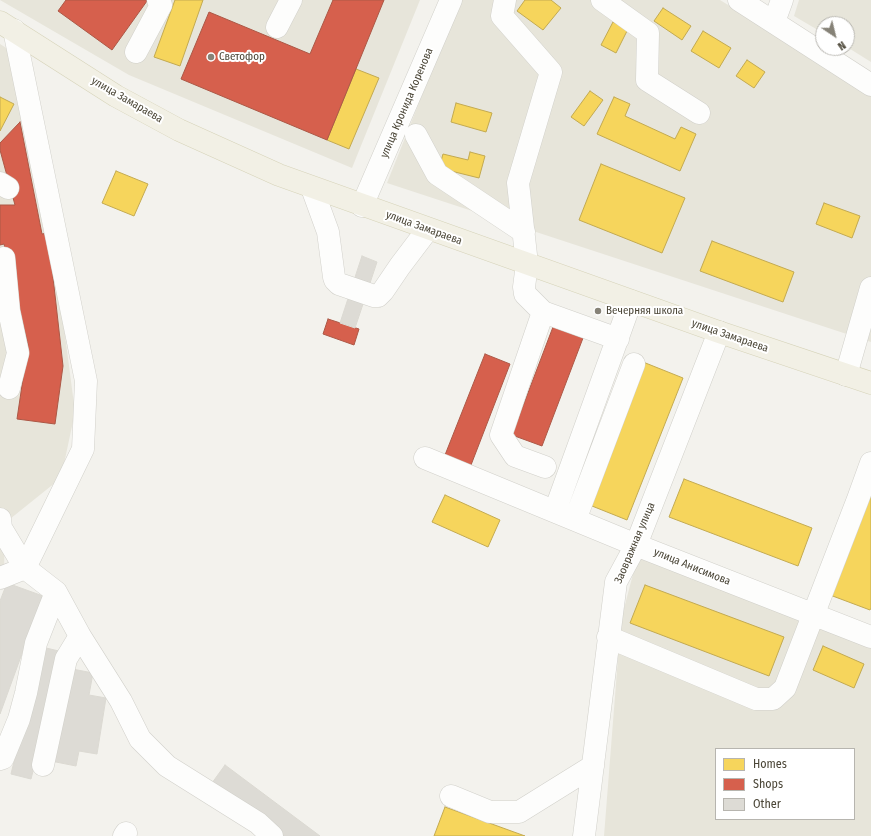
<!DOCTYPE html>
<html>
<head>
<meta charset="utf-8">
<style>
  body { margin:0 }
  #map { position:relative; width:871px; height:836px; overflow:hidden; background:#f3f2ed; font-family:"Fira Sans Condensed",sans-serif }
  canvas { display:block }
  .legend { position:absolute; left:715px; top:748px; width:140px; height:72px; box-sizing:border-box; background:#fff; border:1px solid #b7b5af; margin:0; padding:5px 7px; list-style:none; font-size:12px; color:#4b4637 }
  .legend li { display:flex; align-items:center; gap:8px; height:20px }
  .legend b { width:20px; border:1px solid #b7b5af }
  .north { position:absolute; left:815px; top:16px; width:40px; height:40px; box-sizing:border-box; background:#fff; border:1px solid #b7b5af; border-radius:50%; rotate:145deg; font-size:11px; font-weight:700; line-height:16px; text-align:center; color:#4b4637 }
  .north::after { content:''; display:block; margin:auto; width:14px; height:18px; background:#868277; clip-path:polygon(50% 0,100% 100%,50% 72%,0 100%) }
</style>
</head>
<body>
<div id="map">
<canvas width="871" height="836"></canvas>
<ul class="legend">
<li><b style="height:11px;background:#f6d55c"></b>Homes</li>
<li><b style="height:11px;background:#d6604d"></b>Shops</li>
<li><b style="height:11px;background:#dddbd5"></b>Other</li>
</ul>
<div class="north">N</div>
</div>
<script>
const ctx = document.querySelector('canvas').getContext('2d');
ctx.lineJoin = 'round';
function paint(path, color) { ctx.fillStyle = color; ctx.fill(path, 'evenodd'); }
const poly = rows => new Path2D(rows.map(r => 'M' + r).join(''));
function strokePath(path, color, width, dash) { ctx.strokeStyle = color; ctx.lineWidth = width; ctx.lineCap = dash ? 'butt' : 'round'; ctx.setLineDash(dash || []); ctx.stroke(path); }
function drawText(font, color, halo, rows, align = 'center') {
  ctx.font = font + ' "Fira Sans Condensed",sans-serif'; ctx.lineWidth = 4; ctx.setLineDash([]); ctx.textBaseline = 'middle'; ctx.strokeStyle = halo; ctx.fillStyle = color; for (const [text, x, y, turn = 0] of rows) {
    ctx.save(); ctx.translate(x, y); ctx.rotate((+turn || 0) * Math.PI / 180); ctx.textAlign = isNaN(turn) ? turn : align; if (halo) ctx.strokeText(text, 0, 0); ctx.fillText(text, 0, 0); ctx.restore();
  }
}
paint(poly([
  [0,0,420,0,352,168,129,75],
  [460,0,720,0,871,93,871,342,387,183],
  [799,0,871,0,871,62,847,47,847,24,823,24,823,33,794,16],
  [0,44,11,51,53,243,75,412,61,478,5,523,4,573,0,575],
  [639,551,871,648,871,836,604,836,621,620],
  [716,749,854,749,854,819,716,819]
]), '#e7e5da');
const homes = poly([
  [175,0,203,0,180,66,154,57,175,0],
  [525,0,551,0,561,8,543,30,517,11,525,0],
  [663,8,691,26,682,40,654,21,663,8],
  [613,22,628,29,616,53,601,45,613,22],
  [703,31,731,48,719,68,691,51,703,31],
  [747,60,765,72,754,88,736,76,747,60],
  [356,69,379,78,349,149,327,140,356,69],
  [590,91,603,100,584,126,571,117,590,91],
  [0,97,14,104,0,131,0,97],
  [614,97,630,104,625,116,675,139,681,127,696,134,680,171,597,134,614,97],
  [456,103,492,113,486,132,451,122,456,103],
  [470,152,485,156,479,178,439,168,443,154,468,160,470,152],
  [601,164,685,198,662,253,579,220,601,164],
  [116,171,148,184,134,216,102,203,116,171],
  [824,203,860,216,852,238,816,224,824,203],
  [712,241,794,272,783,302,700,271,712,241],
  [643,362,683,378,627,520,587,504,643,362],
  [684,479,812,528,798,566,669,517,684,479],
  [871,491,871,608,870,610,830,595,871,491],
  [445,495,500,520,488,547,432,522,445,495],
  [645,585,784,637,769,676,630,623,645,585],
  [823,646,864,664,854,688,813,670,823,646],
  [445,807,525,836,434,836,445,807]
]);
paint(homes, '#f6d55c');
strokePath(homes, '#c3aa51', 1);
const shops = poly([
  [66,0,146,0,147,1,112,50,58,11,66,0],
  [333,0,384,0,327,140,181,79,209,12,310,54,333,0],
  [20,122,42,234,48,233,63,366,55,424,17,419,28,345,4,244,0,245,0,205,15,205,0,150,0,143,20,122],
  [328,319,359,329,354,345,323,334,328,319],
  [553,327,583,338,542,446,512,435,553,327],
  [485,354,510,364,471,465,445,455,485,354]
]);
paint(shops, '#d6604d');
strokePath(shops, '#ac5846', 1);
const building = poly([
  [362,256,377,262,355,328,340,323,362,256],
  [7,583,43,596,0,714,0,601,7,583],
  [42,647,63,652,31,779,11,774,42,647],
  [67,668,93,673,89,695,106,698,97,754,79,751,76,766,51,761,67,668],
  [225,765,320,836,283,836,212,783,225,765]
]);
paint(building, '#dddbd5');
strokePath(building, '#dbd9d2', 1);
const minor = poly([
  [505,0,502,16,551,72,518,183,527,264,524,287,525,294,543,312],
  [602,0,648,33,647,80,699,113],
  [739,0,871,85],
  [774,22,782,0],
  [277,27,291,0],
  [14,30,86,381,83,449,25,568],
  [136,52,161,5,158,0],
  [416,135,437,174,524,232],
  [0,183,8,188],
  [312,188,328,232,334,277,335,280,339,284,374,296,378,296,383,291,400,266,428,229],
  [362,206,451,0],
  [4,258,9,311,18,353,9,388],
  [846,375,871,288],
  [425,458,636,545,871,637],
  [545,467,515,456,501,435,543,312,618,339],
  [555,511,631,301],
  [0,519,1,528,25,568],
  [575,520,634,364],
  [0,578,25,568,56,592,80,636,121,701,140,739,167,766,258,823,272,836],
  [608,637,756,699,773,699,785,688,858,499,871,463],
  [0,759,3,758,19,719,26,693,36,643,56,592],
  [43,765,66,659,80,636],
  [451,796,490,812,519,812,593,766],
  [124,836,126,833],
  [584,836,616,582,636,545,719,332]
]);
const major = poly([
  [0,22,116,96,179,130,279,175,719,332,871,383]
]);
strokePath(minor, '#d1d0ca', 23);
strokePath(major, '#d6d3b9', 23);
strokePath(minor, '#fdfdfc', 22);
strokePath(major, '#f2f0e5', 22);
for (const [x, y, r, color] of [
  [211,57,4,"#868277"],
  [598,311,4,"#868277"]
]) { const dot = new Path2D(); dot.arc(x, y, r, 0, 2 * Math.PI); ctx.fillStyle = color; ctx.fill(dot); strokePath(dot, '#fff', 1.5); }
drawText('11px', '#4b4637', '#fff', [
  ["Светофор",219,57],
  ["Вечерняя школа",606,311]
], 'left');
drawText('11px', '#4b4637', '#fff', [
  ["улица Замараева",127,100,30],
  ["улица Кронида Коренова",407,103,-67],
  ["улица Замараева",424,228,20],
  ["улица Замараева",730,336,19],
  ["Заовражная улица",635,543,-67],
  ["улица Анисимова",692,567,22]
]);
</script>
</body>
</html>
